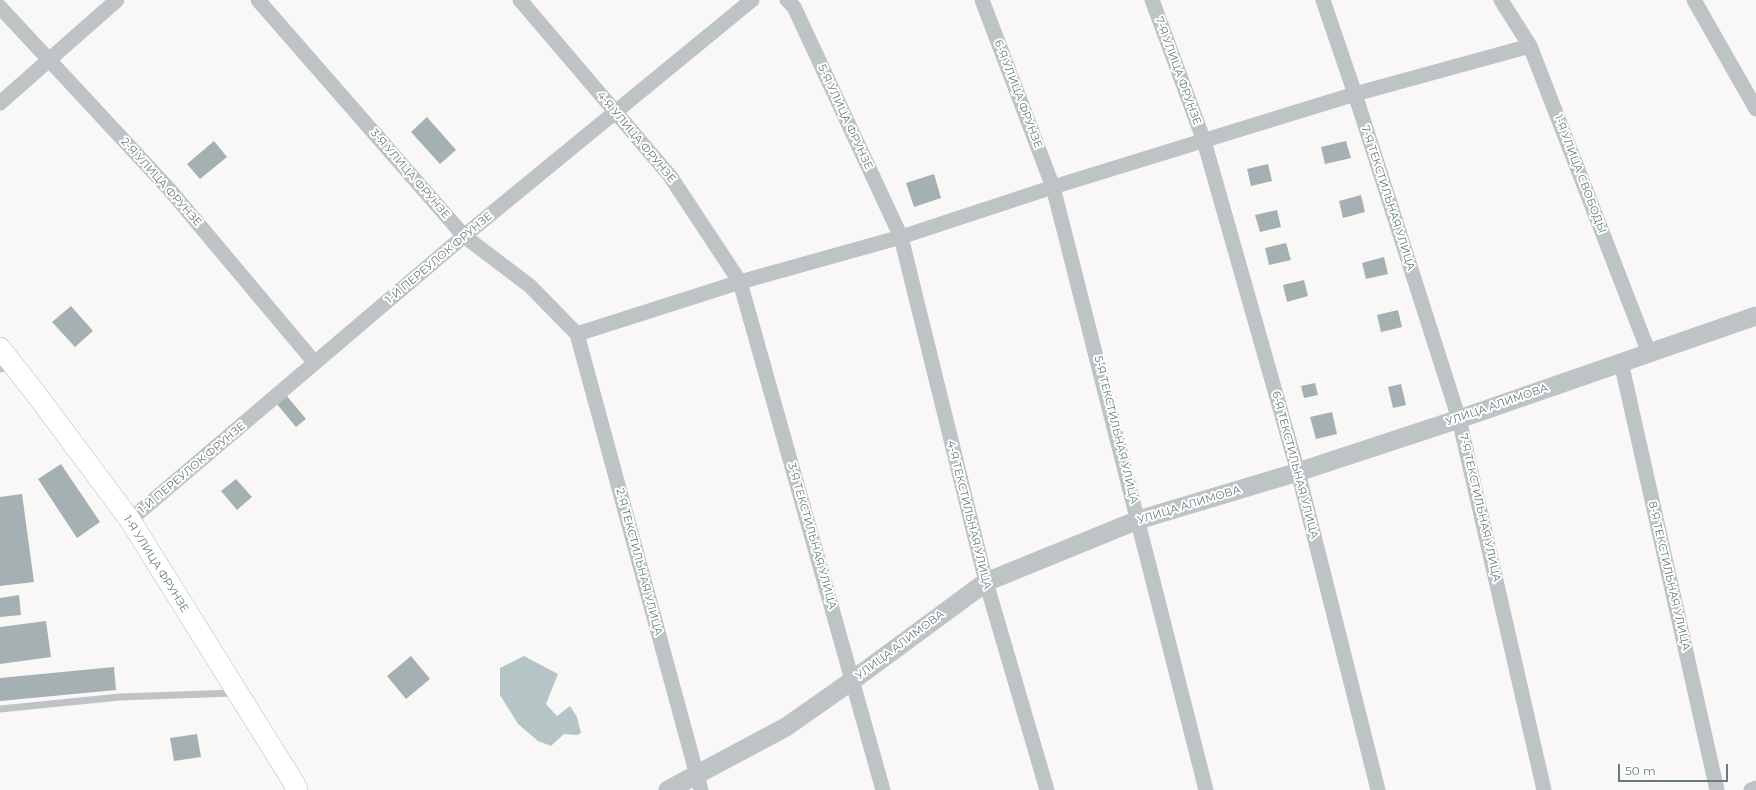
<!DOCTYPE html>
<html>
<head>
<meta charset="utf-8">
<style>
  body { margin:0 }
  #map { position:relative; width:1756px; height:790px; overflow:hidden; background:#f9f8f7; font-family:Montserrat,sans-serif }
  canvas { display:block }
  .scale { position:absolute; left:1618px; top:764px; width:110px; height:18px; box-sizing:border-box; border:2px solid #667a7f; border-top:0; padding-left:5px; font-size:12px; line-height:14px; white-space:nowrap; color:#667a7f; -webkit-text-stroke:3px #fff; paint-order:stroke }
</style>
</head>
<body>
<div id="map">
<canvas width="1756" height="790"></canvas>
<div class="scale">50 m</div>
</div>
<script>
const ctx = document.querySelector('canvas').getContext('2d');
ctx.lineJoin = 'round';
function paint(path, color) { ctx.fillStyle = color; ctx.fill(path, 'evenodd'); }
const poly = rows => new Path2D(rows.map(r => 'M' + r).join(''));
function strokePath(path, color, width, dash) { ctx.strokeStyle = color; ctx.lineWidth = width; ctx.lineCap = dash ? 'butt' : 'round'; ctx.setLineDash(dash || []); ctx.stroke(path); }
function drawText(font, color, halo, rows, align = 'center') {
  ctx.font = font + ' Montserrat,sans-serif'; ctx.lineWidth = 4; ctx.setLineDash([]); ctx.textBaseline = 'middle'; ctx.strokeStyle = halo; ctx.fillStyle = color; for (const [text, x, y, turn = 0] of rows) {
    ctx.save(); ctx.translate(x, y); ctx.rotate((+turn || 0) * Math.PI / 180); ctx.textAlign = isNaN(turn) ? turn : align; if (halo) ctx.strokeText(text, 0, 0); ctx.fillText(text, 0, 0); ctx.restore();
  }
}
paint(poly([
  [524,656,558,674,546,704,557,716,570,706,577,717,581,733,577,735,564,734,551,746,538,741,518,724,500,695,500,668]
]), '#b5c5c5');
paint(poly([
  [427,117,456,150,440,164,411,132],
  [214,141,227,157,200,179,187,164],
  [1346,141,1351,158,1325,164,1321,147],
  [1268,164,1272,181,1251,186,1247,169],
  [934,174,941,198,914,207,906,183],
  [1361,195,1365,212,1343,218,1339,201],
  [1277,210,1281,227,1260,232,1255,215],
  [1286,243,1291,260,1269,265,1265,248],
  [1384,257,1388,274,1366,279,1362,263],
  [1304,280,1308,296,1287,302,1283,285],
  [71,306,93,331,75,347,52,322],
  [1398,310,1402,327,1381,332,1377,315],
  [1315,383,1318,395,1304,398,1301,386],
  [1401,384,1406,405,1393,408,1388,387],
  [286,395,306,419,296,427,276,403],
  [1332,412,1337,434,1316,439,1310,417],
  [61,464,100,522,77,538,38,479],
  [236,479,252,497,237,510,221,491],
  [22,494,34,582,0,586,0,497],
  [19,595,21,615,0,617,0,598],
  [46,621,51,657,0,664,0,627],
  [411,656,430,679,406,699,387,676],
  [114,667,116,690,0,701,0,678],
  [197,734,201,757,174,761,170,738]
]), '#a5b0b3');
const secondary = poly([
  [0,348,36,394,130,520,294,783,297,790]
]);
strokePath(secondary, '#b1b9bb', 22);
strokePath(poly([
  [0,369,12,366],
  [0,709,120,697,235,693]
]), '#bec4c6', 7);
strokePath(poly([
  [258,0,464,236,530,286,577,334,701,790],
  [520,0,670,176,740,282,883,790],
  [787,0,794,7,901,237,986,582,1047,790],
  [982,0,1053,187,1206,790],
  [1152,0,1204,141,1298,472,1378,790],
  [1323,0,1355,94,1459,419,1544,790],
  [1501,0,1530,46,1649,353],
  [1694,0,1756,109],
  [0,7,169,189,315,363],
  [0,103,117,0],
  [577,334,740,282,901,237,1053,187,1355,94,1530,46],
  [1621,362,1717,790],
  [130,520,464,236,752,0],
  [1751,790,1756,788]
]), '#bec4c6', 15);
strokePath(poly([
  [668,790,786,727,853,680,986,582,1138,520,1298,472,1459,419,1756,316]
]), '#bec4c6', 19);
strokePath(secondary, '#fff', 21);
drawText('11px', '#667a7f', '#fff', [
  ["7-Я УЛИЦА ФРУНЗЕ",1178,71,70],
  ["6-Я УЛИЦА ФРУНЗЕ",1018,94,69],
  ["5-Я УЛИЦА ФРУНЗЕ",845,117,65],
  ["4-Я УЛИЦА ФРУНЗЕ",636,137,50],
  ["3-Я УЛИЦА ФРУНЗЕ",410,174,49],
  ["1-Я УЛИЦА СВОБОДЫ",1580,174,69],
  ["2-Я УЛИЦА ФРУНЗЕ",161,182,48],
  ["7-Я ТЕКСТИЛЬНАЯ УЛИЦА",1388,198,72],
  ["1-Й ПЕРЕУЛОК ФРУНЗЕ",439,258,-40],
  ["УЛИЦА АЛИМОВА",1497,405,-19],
  ["5-Я ТЕКСТИЛЬНАЯ УЛИЦА",1116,430,76],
  ["6-Я ТЕКСТИЛЬНАЯ УЛИЦА",1295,465,75],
  ["1-Й ПЕРЕУЛОК ФРУНЗЕ",192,468,-40],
  ["УЛИЦА АЛИМОВА",1189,505,-17],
  ["7-Я ТЕКСТИЛЬНАЯ УЛИЦА",1480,508,77],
  ["4-Я ТЕКСТИЛЬНАЯ УЛИЦА",969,515,76],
  ["3-Я ТЕКСТИЛЬНАЯ УЛИЦА",812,536,74],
  ["2-Я ТЕКСТИЛЬНАЯ УЛИЦА",639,562,75],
  ["1-Я УЛИЦА ФРУНЗЕ",156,564,58],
  ["8-Я ТЕКСТИЛЬНАЯ УЛИЦА",1669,576,77],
  ["УЛИЦА АЛИМОВА",900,645,-37]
]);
</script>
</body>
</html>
